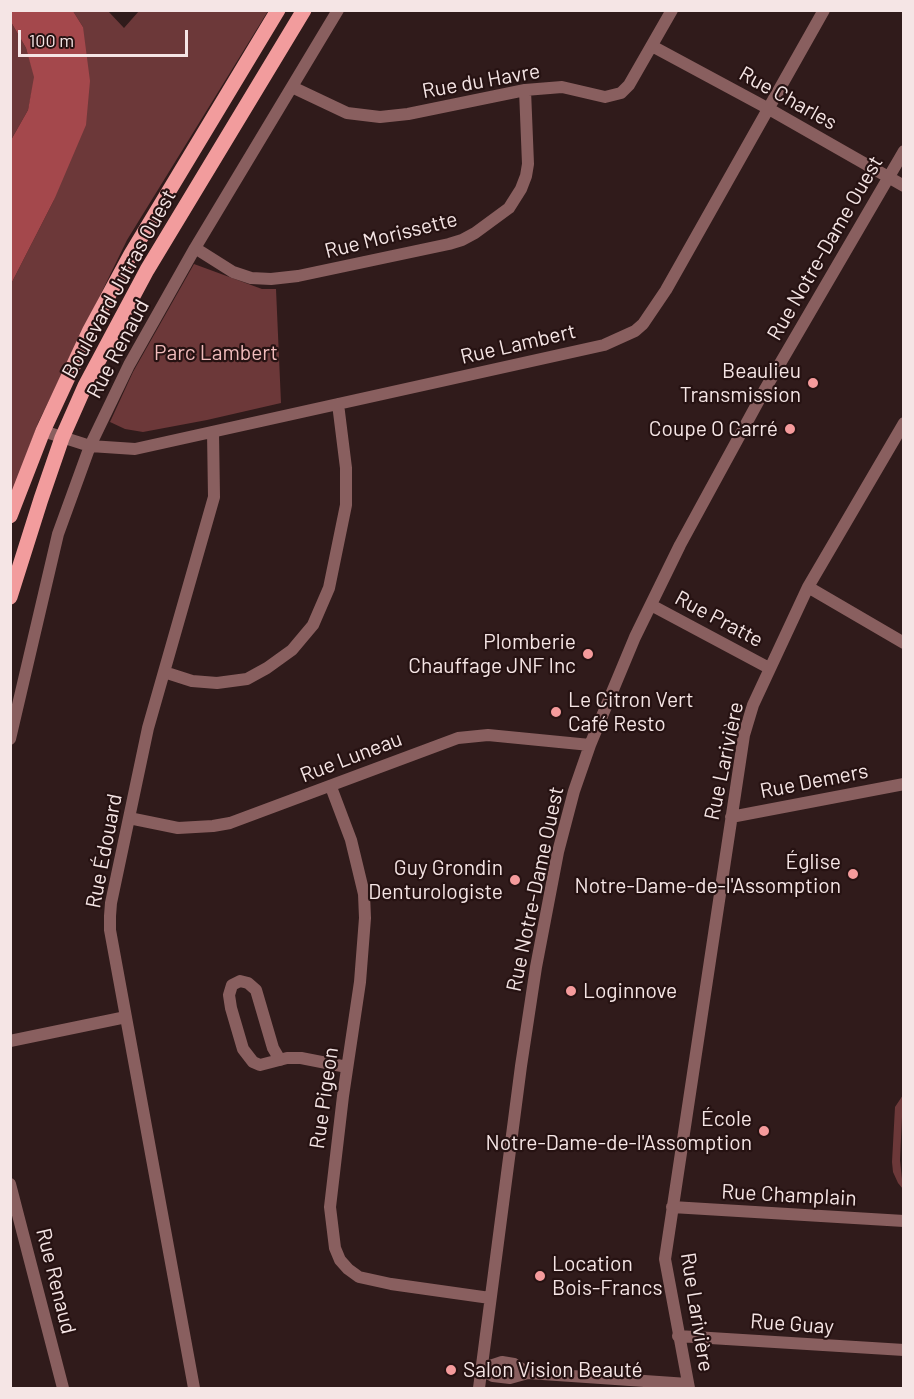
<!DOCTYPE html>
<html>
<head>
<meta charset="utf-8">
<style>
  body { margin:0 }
  #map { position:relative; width:914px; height:1399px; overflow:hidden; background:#301b1b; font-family:Barlow,sans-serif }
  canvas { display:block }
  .frame { position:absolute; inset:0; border:12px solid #f5e5e5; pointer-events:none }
  .scale { position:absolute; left:18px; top:30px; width:170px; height:27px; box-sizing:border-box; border:3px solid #f5e5e5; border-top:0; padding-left:8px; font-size:18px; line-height:21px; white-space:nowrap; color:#f5e5e5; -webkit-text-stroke:4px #261212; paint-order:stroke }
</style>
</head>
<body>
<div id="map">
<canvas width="914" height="1399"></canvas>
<div class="frame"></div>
<div class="scale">100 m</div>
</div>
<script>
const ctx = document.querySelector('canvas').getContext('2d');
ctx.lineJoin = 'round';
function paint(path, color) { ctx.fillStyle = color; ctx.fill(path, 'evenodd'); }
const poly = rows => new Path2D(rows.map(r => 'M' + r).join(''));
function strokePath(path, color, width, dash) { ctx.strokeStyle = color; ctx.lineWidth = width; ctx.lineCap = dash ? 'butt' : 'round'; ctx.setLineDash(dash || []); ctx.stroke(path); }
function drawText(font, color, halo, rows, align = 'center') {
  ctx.font = font + ' Barlow,sans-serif'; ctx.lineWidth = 4.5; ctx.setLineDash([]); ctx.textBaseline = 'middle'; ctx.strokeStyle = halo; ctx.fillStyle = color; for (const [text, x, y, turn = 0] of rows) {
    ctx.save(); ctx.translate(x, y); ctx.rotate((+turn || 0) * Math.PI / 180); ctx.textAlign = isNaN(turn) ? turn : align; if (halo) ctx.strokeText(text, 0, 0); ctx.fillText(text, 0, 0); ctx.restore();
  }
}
paint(poly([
  [73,11,108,11,124,28,139,11,268,11,127,240,38,423,11,496,11,284,54,200,83,27],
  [11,22,26,48,35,77,28,110,11,140],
  [194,264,262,289,276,289,281,403,207,420,143,432,125,429,110,422,133,372],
  [903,1095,900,1160,903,1189,898,1183,893,1172,892,1162,895,1107]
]), '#6c3839');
paint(poly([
  [11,10,73,11,83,27,90,81,86,125,54,200,11,284,11,140,28,110,34,77,26,48,11,22]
]), '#a4484c');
strokePath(poly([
  [652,46,769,109,904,186],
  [292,87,347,113,380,117,408,114,525,90,562,87,605,97,621,93,629,85,672,10],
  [195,248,233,272,251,278,271,279,298,276,449,244,462,240,475,233,509,208,521,189,526,176,528,164,525,90],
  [43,431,90,446,135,449,604,345,635,331,643,324,666,290,824,10],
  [808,587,904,643],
  [651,605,769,668],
  [164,672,192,681,217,683,247,679,267,668,292,650,313,625,329,588,346,505,346,468,338,404],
  [10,739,58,534,90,446,129,365,195,248,338,10],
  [331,787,351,840,358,869,364,894,365,918,360,982,343,1096,330,1207,335,1248,340,1260,348,1269,359,1277,391,1284,490,1298],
  [731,817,904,784],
  [129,818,178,828,213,826,230,823,458,738,488,735,590,745],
  [10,1041,126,1017],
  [280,1060,273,1048,256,990,248,983,240,981,232,985,229,995,231,1008,243,1049,253,1062,260,1065,287,1058,301,1058,347,1067],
  [10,1184,63,1388],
  [672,1207,904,1221],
  [678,1336,904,1350],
  [481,1369,493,1376,510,1378,528,1373,688,1384],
  [481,1369,502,1362,514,1364,528,1373],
  [194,1388,110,930,110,916,111,903,148,728,214,497,213,432],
  [479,1388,521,1066,536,967,558,852,574,791,590,745,635,637,680,545,764,391,904,151],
  [689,1388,665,1259,744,735,753,705,808,587,904,423]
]), '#895f5f', 12);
strokePath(poly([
  [10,516,43,431,90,330,131,254,278,10],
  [10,597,41,499,62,438,85,386,147,270,304,10]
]), '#f29c9d', 15);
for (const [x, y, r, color] of [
  [813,383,6,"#f59b9c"],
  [790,429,6,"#f59b9c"],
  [588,654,6,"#f59b9c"],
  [556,712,6,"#f59b9c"],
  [853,874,6,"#f59b9c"],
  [515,880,6,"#f59b9c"],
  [571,991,6,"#f59b9c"],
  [764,1131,6,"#f59b9c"],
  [540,1276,6,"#f59b9c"],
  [451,1370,6,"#f59b9c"]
]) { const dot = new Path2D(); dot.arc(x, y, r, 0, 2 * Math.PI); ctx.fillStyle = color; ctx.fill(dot); strokePath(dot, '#261212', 2); }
drawText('21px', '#f5e5e5', '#261212', [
  ["Rue du Havre",481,81,-10],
  ["Rue Charles",788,98,29],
  ["Rue Morissette",391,235,-14],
  ["Rue Notre-Dame Ouest",825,248,-60],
  ["Boulevard Jutras Ouest",119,284,-61],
  ["Rue Lambert",518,344,-13],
  ["Rue Renaud",118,349,-62],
  ["Rue Pratte",719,619,28],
  ["Rue Luneau",351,757,-21],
  ["Rue Larivière",724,761,-78],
  ["Rue Demers",814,781,-11],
  ["Rue Édouard",104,851,-79],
  ["Rue Notre-Dame Ouest",535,889,-78],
  ["Rue Pigeon",324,1098,-82],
  ["Rue Champlain",789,1195,3],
  ["Rue Renaud",56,1281,76],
  ["Rue Larivière",697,1312,81],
  ["Rue Guay",792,1324,4]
]);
drawText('21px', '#f0bbbb', '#261212', [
  ["Parc Lambert",216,353]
]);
drawText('21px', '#f5e5e5', '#261212', [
  ["Beaulieu",801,371],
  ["Transmission",801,395],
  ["Coupe O Carré",778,429],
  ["Plomberie",576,642],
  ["Chauffage JNF Inc",576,666],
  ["Le Citron Vert",568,700,"left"],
  ["Café Resto",568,724,"left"],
  ["Église",841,862],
  ["Notre-Dame-de-l'Assomption",841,886],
  ["Guy Grondin",503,868],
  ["Denturologiste",503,892],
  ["Loginnove",583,991,"left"],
  ["École",752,1119],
  ["Notre-Dame-de-l'Assomption",752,1143],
  ["Location",552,1264,"left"],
  ["Bois-Francs",552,1288,"left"],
  ["Salon Vision Beauté",463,1370,"left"]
], 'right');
</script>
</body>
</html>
